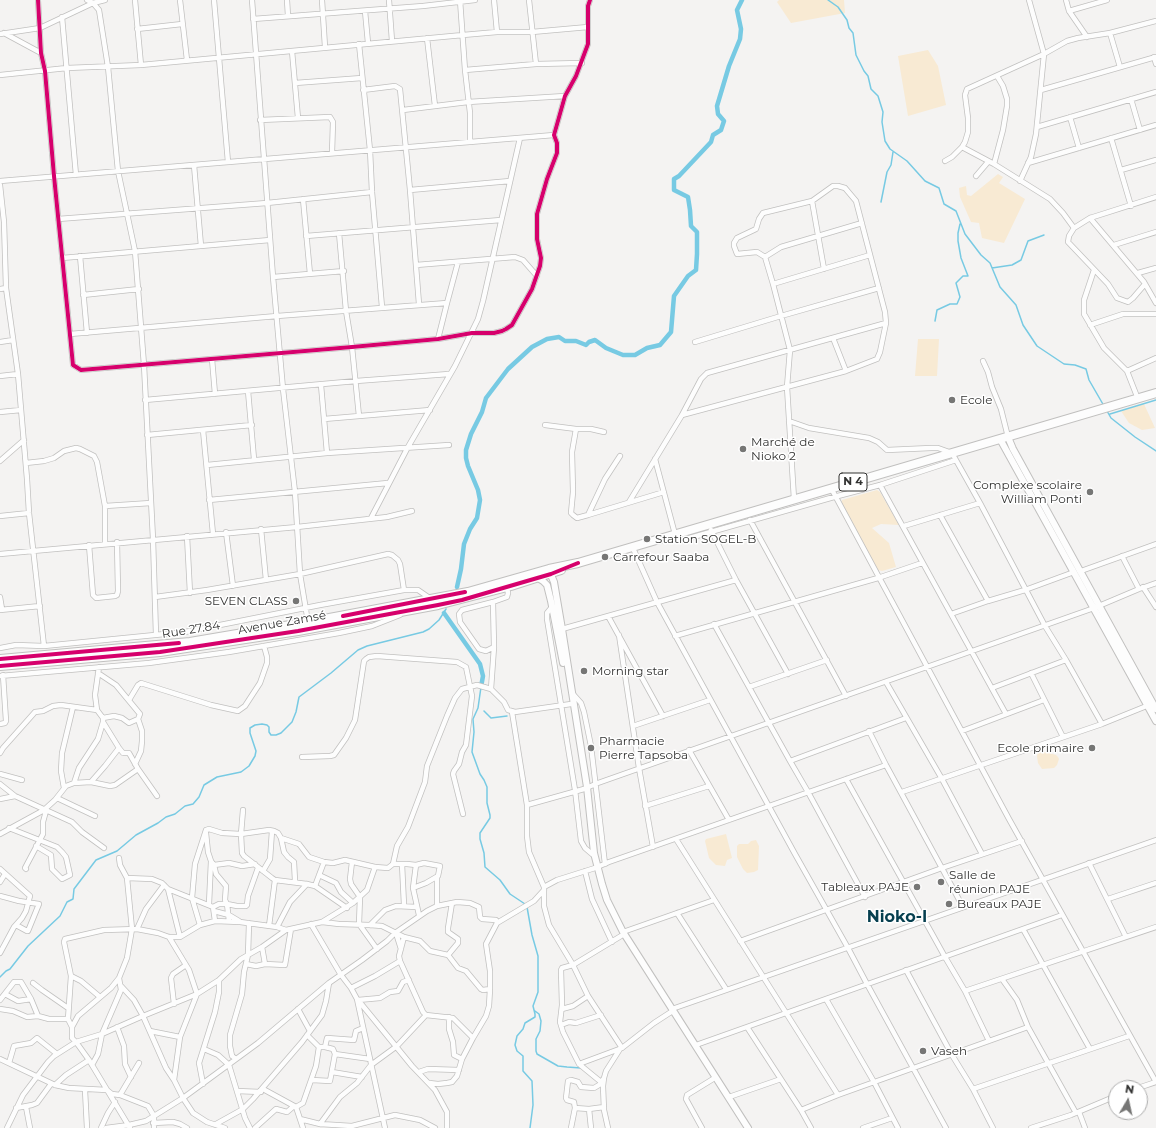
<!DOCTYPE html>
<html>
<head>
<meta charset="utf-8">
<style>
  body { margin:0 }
  #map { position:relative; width:1156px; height:1128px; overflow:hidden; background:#f4f3f2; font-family:Montserrat,sans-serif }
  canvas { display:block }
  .north { position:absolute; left:1108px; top:1080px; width:40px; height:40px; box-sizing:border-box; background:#fff; border:1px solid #adadad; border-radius:50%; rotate:9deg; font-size:11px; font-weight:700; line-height:16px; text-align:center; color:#323231 }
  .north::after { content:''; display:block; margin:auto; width:14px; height:18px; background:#767675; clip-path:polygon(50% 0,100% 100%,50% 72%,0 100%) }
</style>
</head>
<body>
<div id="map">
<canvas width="1156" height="1128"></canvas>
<div class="north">N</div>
</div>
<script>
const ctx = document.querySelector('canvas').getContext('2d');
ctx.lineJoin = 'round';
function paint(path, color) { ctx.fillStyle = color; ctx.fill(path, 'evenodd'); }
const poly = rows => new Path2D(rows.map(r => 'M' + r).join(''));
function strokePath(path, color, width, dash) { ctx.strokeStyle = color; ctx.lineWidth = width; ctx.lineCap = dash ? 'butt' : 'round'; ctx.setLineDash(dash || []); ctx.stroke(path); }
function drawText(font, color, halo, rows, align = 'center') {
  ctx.font = font + ' Montserrat,sans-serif'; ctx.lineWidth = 3; ctx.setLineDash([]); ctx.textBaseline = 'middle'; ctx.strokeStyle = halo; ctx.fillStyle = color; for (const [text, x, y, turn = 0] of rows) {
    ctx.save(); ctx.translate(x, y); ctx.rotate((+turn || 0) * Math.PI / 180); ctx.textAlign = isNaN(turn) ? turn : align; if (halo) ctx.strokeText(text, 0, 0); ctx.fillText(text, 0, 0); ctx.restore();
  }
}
paint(poly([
  [779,0,844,0,845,13,791,23,777,2],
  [928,50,938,66,946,105,908,116,898,56],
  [998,174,1003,177,999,183,1025,199,1004,243,982,238,979,223,971,222,960,197,959,188,966,186,967,195,971,196],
  [918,339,939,339,937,376,915,376],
  [1144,404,1155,428,1142,430,1129,423,1121,411],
  [877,490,880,492,899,525,881,524,872,528,889,543,896,567,882,571,878,570,841,504,842,500],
  [1041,751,1056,755,1058,757,1059,759,1057,765,1054,768,1042,769,1038,763,1037,756,1038,753],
  [726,834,732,858,727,860,725,866,716,865,709,858,705,841,706,839],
  [756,840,759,846,758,870,754,872,747,873,743,869,737,857,737,846,739,844,748,844,751,841]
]), '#f8ead3');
strokePath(poly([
  [828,0,838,7,847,20,849,28,853,33,856,55,864,71,868,76,871,89,878,96,883,112,882,122,885,141,890,149,907,161,925,181,939,188,944,204,956,211,965,234,981,255,990,263,1000,287,1016,305,1023,325,1037,346,1064,364,1075,365,1086,369,1089,380,1104,406],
  [881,202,887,172,891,165,893,152],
  [992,268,1012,265,1021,260,1028,241,1044,235],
  [935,321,937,310,950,304,957,304,960,297,956,283,963,276,968,276,961,258,958,241,958,233,960,224],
  [1107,411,1111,418,1135,437,1156,451],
  [1110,414,1156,400],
  [481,687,478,708,473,719,474,732,472,752,480,774,484,780,487,787,487,803,490,815,490,818,480,833,480,839,484,853,485,867,500,880,510,894,525,904],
  [484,711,491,718,507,716],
  [527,907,532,935,538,956,538,992,533,1006,535,1014,535,1017,525,1023,523,1029,517,1036,515,1045,517,1051,523,1056,523,1071,532,1081,533,1105,530,1128],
  [0,977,6,971,10,969,28,946,60,916,67,902,73,899,74,889,96,860,117,851,136,835,158,823,166,817,175,814,185,806,193,804,199,797,204,785,217,777,241,772,249,766,255,756,256,751,250,733,250,728,255,725,262,724,267,725,269,727,269,732,271,735,276,735,281,733,292,722,296,712,299,697,331,673,358,650,367,646,423,632,429,629,439,620,446,609],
  [535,1011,539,1014,541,1021,540,1031,536,1039,536,1051,537,1054,558,1066,567,1067,581,1068]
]), '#77cae3', 1.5);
strokePath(poly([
  [457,587,461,569,464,544,470,529,477,518,480,500,478,490,468,466,466,458,466,450,471,434,482,412,486,398,508,369,532,347,547,339,559,337,565,341,576,341,586,345,589,342,595,340,606,348,623,355,635,355,647,348,660,345,671,332,674,296,688,276,696,270,697,254,697,232,691,226,690,210,688,197,674,190,674,179,679,176,711,142,713,135,721,130,724,121,718,114,717,106,729,66,740,39,741,29,737,10,742,0],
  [444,613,480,664,483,676,481,687]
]), '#77cae3', 4.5);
const street = poly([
  [38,0,41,53,45,71,54,176,73,365,81,370,352,347,438,339,472,333,494,333,502,331,506,329,512,325,532,289,540,266,541,258,537,239,537,214,547,179,557,153,557,143,554,135,565,96,576,76,588,44,588,6,590,0],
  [87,0,93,3,99,10,108,67,118,171,135,251,144,365,153,539,156,635],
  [135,0,141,65],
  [180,0,187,60],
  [214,0,228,162],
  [252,0,273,277,283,389,295,492,300,574,308,622],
  [287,0,288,16],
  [322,0,325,47],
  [389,0,392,41],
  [460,0,465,70,470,113,470,141],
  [494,0,497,32],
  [529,0,536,64],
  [1066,0,1069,11,1087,37],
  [365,11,368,43],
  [1069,11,1107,0],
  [62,17,76,175],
  [253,19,423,6,475,0],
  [137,29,182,24],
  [4,33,41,53],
  [1110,33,1120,67],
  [0,34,40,28,93,3,105,0],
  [427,38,435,106],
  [359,44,370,150,372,192,382,307],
  [292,51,298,118],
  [1154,57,1156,64],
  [465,70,536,64,582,63],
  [0,75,67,68,141,65,463,35,497,32,532,32,588,27],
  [295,83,362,78],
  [363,90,395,86,400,89,410,190,419,304],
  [1041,90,1156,57],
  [1131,99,1140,130],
  [403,110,468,102,565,96],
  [1070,117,1079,148],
  [260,120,330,117,333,122,332,153],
  [1037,127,1156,92],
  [1111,138,1131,206],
  [962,147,994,164,1050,199,1063,213,1074,228],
  [945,161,952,157,962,147,965,142,968,132,968,118,965,95,967,89,1044,54,1067,41,1078,38,1110,33,1156,21],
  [1028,163,1156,125],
  [994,164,1003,130,1007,106,1007,99,1003,86,997,76],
  [194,165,201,246],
  [1121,170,1156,160],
  [976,176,988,162],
  [0,181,554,135],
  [1020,181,1031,157,1036,134,1044,54,1029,0],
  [0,185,4,222,6,288,18,374,27,479,29,513,44,646],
  [410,190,510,181],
  [303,199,310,274],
  [812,201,824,269],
  [1090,218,1144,282,1156,303],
  [58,219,267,203,372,192],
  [339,233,346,311,352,347,359,416],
  [306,236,501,220],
  [1114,245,1156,232],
  [80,256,87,333],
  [765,257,773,284,790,350,787,387,794,499],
  [62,258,270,240],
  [416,265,515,257,523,260,537,276],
  [1094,270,1084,300,1084,314,1104,348,1127,371,1138,399],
  [1138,273,1156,268],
  [273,277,344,271],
  [773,284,870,255],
  [1145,284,1133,298,1128,302,1117,298,1108,284,1068,242,1069,236,1074,228,1090,218,1156,197],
  [0,289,6,288],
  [83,295,139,289],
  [1090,325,1123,314,1156,314],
  [70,334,277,316,447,303],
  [833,338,846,371],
  [438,339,447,303,458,262],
  [0,342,13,340],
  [695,342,781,316,879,288],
  [212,359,215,394],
  [983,361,988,372,992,387,1001,409,1008,437],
  [1127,371,1156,358],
  [0,376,18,374],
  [321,385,327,453],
  [248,391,254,459],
  [145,400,356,381,449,374],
  [0,412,21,410],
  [682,415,846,371,877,359,880,352,886,323,885,312,856,201,845,188,838,186,833,186,812,201,763,213,759,219,756,229,737,238,734,243,734,246,737,254,757,252,765,257,781,247,862,223],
  [324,419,430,410],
  [789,421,809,428,869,438,878,442,887,450,931,448,938,448,952,453,980,503,1045,626,1066,660,1102,724],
  [545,425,576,429],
  [203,430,213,534],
  [604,432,591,429,576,429,572,452,573,492,571,513,573,515,577,518,588,515,605,479,620,456],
  [147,435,252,425],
  [655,459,676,538,679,541,834,497,880,485,956,460],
  [0,461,24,440],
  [26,463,44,461,54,458,64,451,76,448,80,449,94,456,97,462,105,506,105,543],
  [207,465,327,453,449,445],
  [880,485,1006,714],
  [831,488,1009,819,1156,1082],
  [209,500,388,483],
  [629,502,682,415,701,379,707,373,886,323],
  [105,506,151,503],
  [588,515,664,492],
  [940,515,988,601],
  [0,516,29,513],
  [371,518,408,447,455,366,478,319,483,301,520,138],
  [750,520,846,696],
  [904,526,980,503],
  [261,529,266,580],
  [711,530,736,580,788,674],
  [226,532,233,586],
  [187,536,190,593],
  [89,545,93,595,96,598,115,596,117,595,118,591,117,542],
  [632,546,657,602,795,854,848,948,867,984,946,1128],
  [0,554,297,527,387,517,412,511],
  [1122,556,1139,589],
  [1081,571,1156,544],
  [1143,587,1156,607],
  [0,597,2,609],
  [155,597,207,590,300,574,388,554,392,555,398,560,400,564,404,590,418,590,431,599],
  [552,607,547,613,547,619,575,790,581,841,585,848,592,854],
  [0,610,40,606],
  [951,614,988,601,1025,590,1074,572],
  [608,616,663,716],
  [714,624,790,761,808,792,865,897],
  [562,629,736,580],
  [619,635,639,768,653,847],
  [675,636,878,578,922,563],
  [494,647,486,651,479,649,460,622,459,614,462,610,493,602,507,597,508,593,507,588],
  [0,648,16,645,44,646,185,632,320,605,404,590],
  [99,667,95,695,97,710,103,718,103,722,119,748,123,753,129,753,138,769,157,796],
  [98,673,116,685,140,714,138,719,142,731,142,741,141,751,135,764],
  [1031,673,1063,737],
  [0,676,149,663,229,652,339,633,372,626,400,615],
  [886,682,942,779,982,854],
  [749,687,827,660],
  [992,688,1066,660],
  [491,689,494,647,493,602],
  [572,693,581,703,584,712,591,746,605,864],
  [129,700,138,685,141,683,144,684,211,705,238,711,245,706,260,683,267,663,267,657,264,646],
  [512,712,527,805,527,836,529,852,544,887,544,906,549,925,573,965,588,996,622,1048],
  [103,718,114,716,122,718,129,723,138,719],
  [0,724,5,723,6,721,3,675],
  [633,726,710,700],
  [869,731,886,765,963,907],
  [962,731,1044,700],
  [689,750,729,820],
  [0,753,3,748,35,712,43,711,53,706,61,705,97,710],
  [302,757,330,756,334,755,346,738,355,720,364,661,366,659,369,657,377,656,457,662,466,667,472,696,466,745,462,752,459,764,454,771,453,774,463,814],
  [790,761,906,718],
  [0,774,22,780],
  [846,779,945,957,965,991,989,1041],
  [91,782,105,766,119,748],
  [74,783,79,768,98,739,103,722],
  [0,784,15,796,72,822,82,832,104,848],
  [64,788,61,771,62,753,73,707],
  [902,792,1102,724,1149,705],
  [57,798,95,816],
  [0,799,15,796],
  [527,805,584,789,598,783,1094,608,1139,589,1156,583],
  [645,806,709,786],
  [243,810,241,834,242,853,244,856,272,878,275,880,307,884,315,886,347,908],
  [9,828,57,847,62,852,66,857,70,875,62,879,52,869,51,855,36,846],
  [206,830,209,829,222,833,241,834,269,830,274,831,278,833,281,838,284,852,288,857,294,862,295,881],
  [206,833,208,852,211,861,214,865,216,874,226,886,225,900,227,904,229,921],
  [0,834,44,810,55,800,66,786,74,783,91,782,110,786,115,785,138,769],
  [281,838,299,844,309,857,324,862,333,863,345,860,375,867,388,868,393,864,407,864,416,865,424,863,440,866,438,876,426,883,413,888],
  [676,839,838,1095],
  [119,858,120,865,127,878,132,929,127,958,119,978,111,988,78,1016,72,1027,72,1038,76,1042,89,1060,130,1128],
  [352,862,350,879,351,884,360,897,359,924,377,949],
  [1089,863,1126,937],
  [393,864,397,846,408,827,425,782,427,766,447,716,455,698,462,689,477,685,491,689,504,702,508,710,515,712,571,704],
  [402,864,404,905],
  [214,865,229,863,242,866,255,864],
  [416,865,413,888,419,915],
  [0,869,30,896,26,911,22,918,14,927,0,953],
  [26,869,25,868,43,834,43,822,46,811],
  [263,871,270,859,272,831],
  [585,871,592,899,612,942],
  [319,875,336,883,341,892,353,903],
  [437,877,437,906],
  [127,878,152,879,162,883,168,889,180,937],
  [0,882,5,874],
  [315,886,324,862],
  [544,887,557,880,595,868,609,862,886,765],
  [168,889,213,907,215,921],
  [0,896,19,901,39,904,28,931,27,931,16,925],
  [1108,899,1156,883],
  [209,904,211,861],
  [213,907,219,904,227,904,237,906,246,906,247,905,248,896,258,868],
  [214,911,229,915,239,921],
  [677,913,726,989],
  [322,922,353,903,367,890,375,867],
  [311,924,341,975,351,988,357,999,385,1128],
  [200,925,192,898,195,864,206,830],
  [370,925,385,910,396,906,417,907],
  [269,926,275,880],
  [277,927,290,902,307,884],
  [137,929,146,909,164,885],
  [1023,929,1090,1049],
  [623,932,714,900],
  [396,933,401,949],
  [169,937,189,970,197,994,180,1037,174,1080,183,1098,193,1113,207,1122,225,1128],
  [404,937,399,956,400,961,423,1012,426,1015,453,1018,473,1038],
  [740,941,942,868,1022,841],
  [262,947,265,964],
  [448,955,458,943,458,939,448,932,448,928,452,903],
  [246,964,256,966,265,964,285,965,291,929],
  [906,970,952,1055,973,1089,993,1128],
  [71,976,81,981,100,997],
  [1002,979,1017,1000,1028,1027,1076,1113],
  [33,983,42,990,68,1008],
  [121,986,134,1000,143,1016,166,1068,174,1080],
  [351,988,375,976,400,961],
  [965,991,1156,927],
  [5,994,18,1001,31,999],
  [826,999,874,1082,898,1128],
  [0,1000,14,982,21,982,31,999,38,1016],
  [358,1000,412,1066,435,1090,447,1112,447,1128],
  [358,1000,380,998,390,992,398,991,403,982,409,980],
  [174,1004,171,978,173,974,186,965],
  [0,1009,13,1011,27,1017,38,1016,49,1019,68,1019],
  [298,1009,310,1031],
  [562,1009,573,1006,588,996],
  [672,1009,1156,840],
  [449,1017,449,1029,453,1042,454,1055,462,1059],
  [561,1025,569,1022,576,1023,601,1015],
  [72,1027,68,1019,71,976,64,942,65,939,104,930,137,929,158,933,169,937,180,937,200,925,215,921,240,922,277,927,286,930],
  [117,1027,124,1046,125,1064,131,1077],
  [747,1027,801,1110,811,1128],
  [150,1031,180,1037],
  [307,1035,319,1047,325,1047,333,1049,335,1054,330,1081,312,1080],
  [696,1045,1062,915],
  [325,1047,327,1038,354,1040,356,1031,363,1028],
  [204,1049,218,1055,229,1065,245,1118,250,1128],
  [335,1054,370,1059],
  [0,1059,55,1085,69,1088,107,1090,112,1094,120,1095,148,1106,154,1116,154,1128],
  [236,1059,232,1056,230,1046,230,1035,242,994,244,972,248,955,249,923],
  [9,1063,14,1046,31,1043,37,1038,57,1054],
  [579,1064,622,1048,654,1023,671,1012],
  [92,1065,98,1054,102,1034,121,990,119,978],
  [332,1072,362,1077],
  [419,1072,428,1069,459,1070],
  [601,1082,579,1064,563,1032,560,1022,562,1005,561,970,562,968,573,965,621,936],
  [429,1083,438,1084,447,1083,452,1082,457,1076,462,1059,473,1038,486,1016,489,1006,490,989,490,971,486,944,497,923,534,901,544,890],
  [203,1084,199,1063,215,1012,219,992,219,980],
  [55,1085,66,1075,89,1060],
  [1138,1088,1156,1082],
  [263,1089,296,1107,303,1128],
  [973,1089,1129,1036],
  [85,1090,87,1128],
  [237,1091,261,1092],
  [120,1095,139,1063],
  [729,1097,781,1079],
  [26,1107,30,1128],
  [296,1107,303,1103,316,1066,319,1047],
  [16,1108,32,1105,37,1103,51,1084],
  [575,1108,589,1109,604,1107],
  [589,1109,591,1128],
  [801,1110,838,1095,1028,1027],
  [1079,1112,1085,1128],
  [300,1119,320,1124,352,1126,395,1115,420,1120,435,1128],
  [153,1123,173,1122,180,1124,187,1128],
  [216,1124,243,1109,253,1099,302,1042,322,1015,326,1001,329,983],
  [320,1124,340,1097,357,1083,371,1065,397,1046,426,1015],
  [7,1128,23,1095,48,1062,54,1056,76,1042,102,1034,143,1016,197,994,219,980,241,959,262,947,286,930,322,922,339,924,370,925,382,926,404,937,420,941,430,951,448,955,458,968,466,971,481,989,483,990,490,989],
  [101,1128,108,1113,115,1102],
  [106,1128,129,1125,146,1121,183,1098,258,1043,329,983,362,960,387,941,395,933,427,911,437,906,457,902,470,903,479,907,480,917,482,919,496,920,497,923],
  [255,1128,276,1109,287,1112,294,1106],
  [571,1128,575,1108,574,1102,567,1100,566,1098,568,1081,571,1080,578,1082,581,1087,594,1088,599,1085,604,1078],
  [608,1128,604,1110,603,1086,604,1078,606,1071,620,1049],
  [702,1128,686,1099,687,1095,713,1079],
  [863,1128,892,1118],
  [1031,1128,1071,1115,1116,1096]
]);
const secondary = poly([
  [1008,437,1013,449,1156,709],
  [1000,439,1156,721],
  [549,570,554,582,562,629,587,787,594,853,602,884,607,900,623,932,748,1128],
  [538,578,543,581,547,585,551,601,563,663]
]);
const highway = poly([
  [0,659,190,642,308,622,468,592,549,569,578,563,1156,393],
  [0,666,160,652,298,631,438,605,511,586,561,570]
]);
strokePath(street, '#c1c0bf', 6);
strokePath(secondary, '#c1c0bf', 8);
strokePath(highway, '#c1c0bf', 10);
strokePath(street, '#fdfdfd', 4.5);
strokePath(secondary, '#fdfdfd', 6);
strokePath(highway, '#fdfdfd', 8);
strokePath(poly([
  [38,0,41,53,45,71,54,176,73,365,81,370,352,347,438,339,472,333,494,333,502,331,506,329,512,325,532,289,540,266,541,258,537,239,537,214,547,179,557,153,557,143,554,135,565,96,576,76,588,44,588,6,590,0],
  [343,616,465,592],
  [0,659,179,643],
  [0,666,160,652,298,631,438,605,462,600,551,574,578,563]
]), '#d6006c', 4);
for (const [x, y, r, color] of [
  [952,400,4,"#767675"],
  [743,449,4,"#767675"],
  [1090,492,4,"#767675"],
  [647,539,4,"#767675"],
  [605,557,4,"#767675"],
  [296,601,4,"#767675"],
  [584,671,4,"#767675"],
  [591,748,4,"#767675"],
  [1092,748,4,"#767675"],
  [941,882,4,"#767675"],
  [917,887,4,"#767675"],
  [949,904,4,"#767675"],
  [923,1051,4,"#767675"]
]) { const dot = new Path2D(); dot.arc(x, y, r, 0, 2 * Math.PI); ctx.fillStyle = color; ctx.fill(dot); strokePath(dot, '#fff', 1.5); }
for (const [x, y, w] of [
  [853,482,28]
]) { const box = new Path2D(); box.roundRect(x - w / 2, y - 9, w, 18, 3); ctx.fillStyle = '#fff'; ctx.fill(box); strokePath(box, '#323231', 1); }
drawText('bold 11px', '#323231', null, [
  ["N 4",853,482]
]);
drawText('12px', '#323231', '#fff', [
  ["Ecole",960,400],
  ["Marché de",751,442],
  ["Nioko 2",751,456],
  ["Complexe scolaire",1082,485,"right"],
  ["William Ponti",1082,499,"right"],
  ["Station SOGEL-B",655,539],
  ["Carrefour Saaba",613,557],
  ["SEVEN CLASS",288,601,"right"],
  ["Morning star",592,671],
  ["Pharmacie",599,741],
  ["Pierre Tapsoba",599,755],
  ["Ecole primaire",1084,748,"right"],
  ["Salle de",949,875],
  ["réunion PAJE",949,889],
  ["Tableaux PAJE",909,887,"right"],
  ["Bureaux PAJE",957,904],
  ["Vaseh",931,1051]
], 'left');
drawText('12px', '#323231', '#fff', [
  ["Avenue Zamsé",282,623,-10],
  ["Rue 27.84",191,630,-9]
]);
drawText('bold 16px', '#063f4f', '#fff', [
  ["Nioko-I",897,917]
]);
</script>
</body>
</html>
